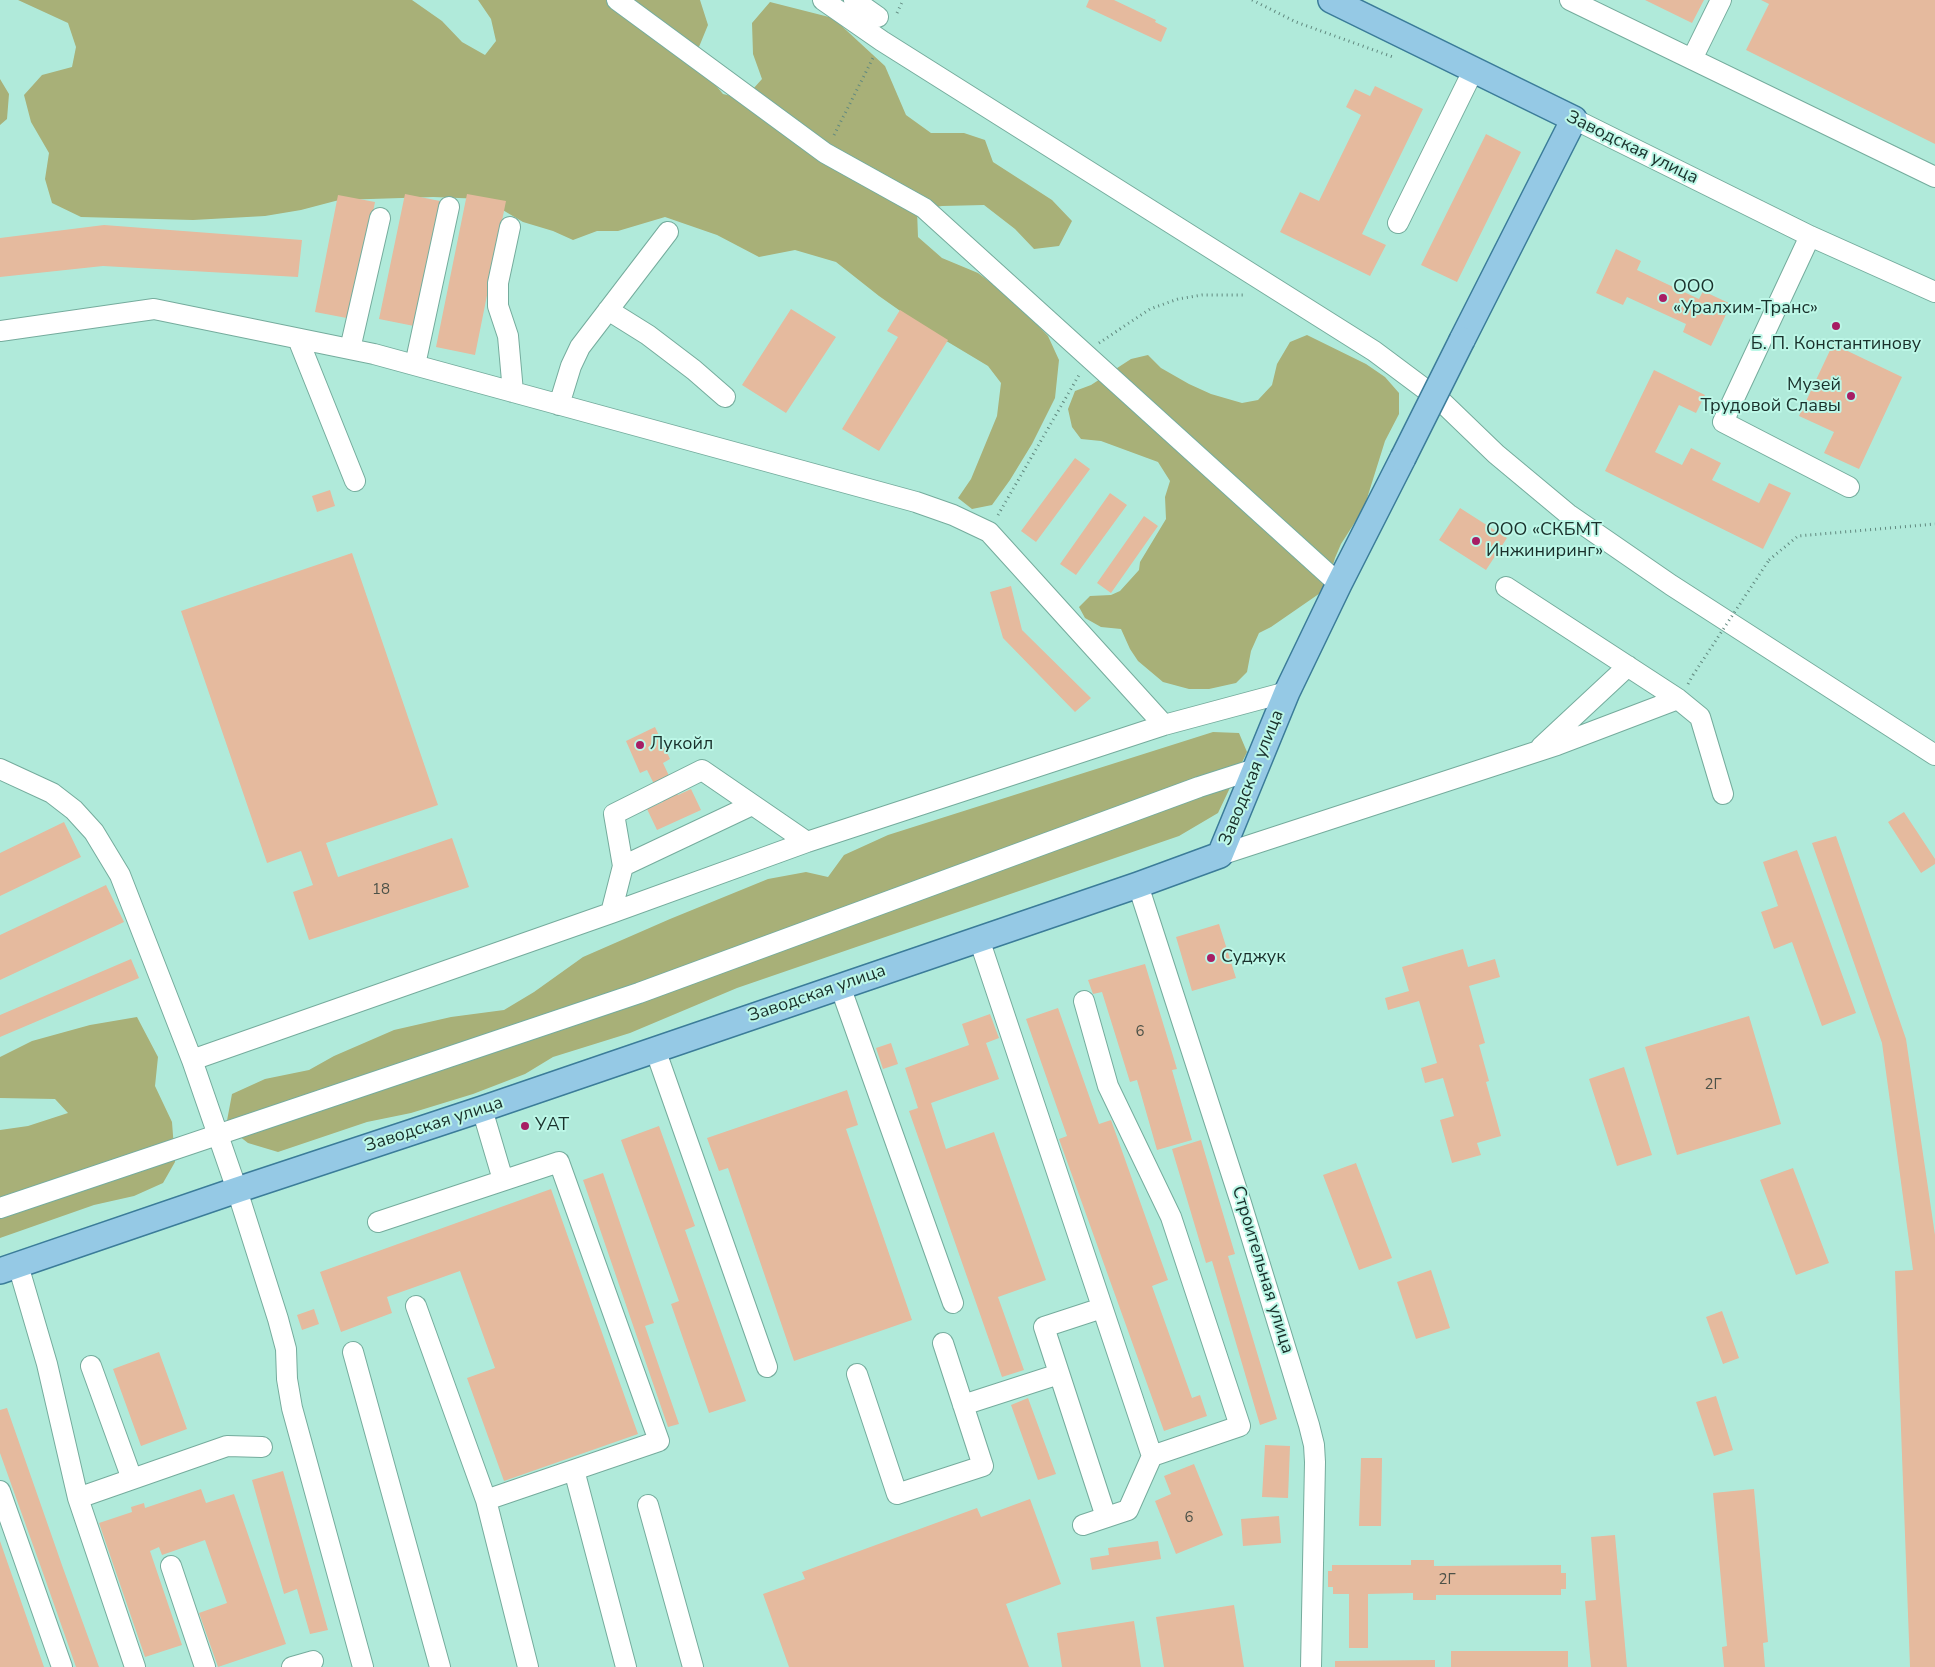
<!DOCTYPE html>
<html>
<head>
<meta charset="utf-8">
<style>
  body { margin:0 }
  canvas { display:block; background:#b0eada }
</style>
</head>
<body>
<canvas width="1935" height="1667"></canvas>
<script>
const ctx = document.querySelector('canvas').getContext('2d');
ctx.lineJoin = 'round';
function paint(path, color) { ctx.fillStyle = color; ctx.fill(path, 'evenodd'); }
const poly = rows => new Path2D(rows.map(r => 'M' + r).join(''));
function strokePath(path, color, width, dash) { ctx.strokeStyle = color; ctx.lineWidth = width; ctx.lineCap = dash ? 'butt' : 'round'; ctx.setLineDash(dash || []); ctx.stroke(path); }
function drawText(font, color, halo, rows, align = 'center') {
  ctx.font = font + ' "Nunito Sans",sans-serif'; ctx.lineWidth = 4; ctx.setLineDash([]); ctx.textBaseline = 'middle'; ctx.strokeStyle = halo; ctx.fillStyle = color; for (const [text, x, y, turn = 0] of rows) {
    ctx.save(); ctx.translate(x, y); ctx.rotate((+turn || 0) * Math.PI / 180); ctx.textAlign = isNaN(turn) ? turn : align; if (halo) ctx.strokeText(text, 0, 0); ctx.fillText(text, 0, 0); ctx.restore();
  }
}
paint(poly([
  [18,0,412,0,442,21,462,42,485,55,496,41,491,19,478,0,700,0,708,25,694,59,723,94,744,99,762,79,753,54,752,23,770,2,833,18,885,66,906,115,931,133,964,133,985,140,993,162,1052,200,1072,221,1059,246,1034,249,1015,229,984,205,942,206,917,210,918,237,942,258,978,273,1014,300,1048,336,1059,360,1055,398,1032,444,1010,480,992,505,972,509,958,498,971,479,997,416,1001,383,988,366,923,327,879,296,836,262,795,250,759,257,717,235,665,217,618,231,597,231,573,240,553,231,523,222,484,199,433,197,339,200,301,210,265,216,193,220,81,217,52,203,45,179,49,153,31,122,24,95,42,75,72,67,76,47,68,23],
  [0,79,9,94,7,119,0,125],
  [1307,335,1366,364,1385,377,1399,393,1399,414,1385,441,1364,508,1341,544,1335,558,1326,589,1271,627,1259,633,1251,651,1247,672,1236,683,1209,689,1189,689,1163,682,1138,661,1130,649,1121,629,1101,627,1085,618,1079,607,1090,596,1111,595,1120,591,1139,570,1140,562,1166,519,1165,497,1170,481,1158,462,1101,441,1081,439,1072,427,1068,409,1075,391,1091,385,1131,359,1148,355,1161,368,1189,384,1211,394,1242,403,1258,400,1272,385,1277,364,1290,342],
  [1213,732,1239,733,1247,752,1218,813,1179,836,737,988,630,1033,553,1057,525,1074,473,1094,411,1113,367,1122,278,1152,248,1143,226,1126,232,1094,265,1079,309,1070,334,1056,394,1030,451,1017,504,1010,534,992,583,957,670,919,768,879,806,872,828,877,844,855,888,835],
  [137,1017,158,1057,155,1086,172,1122,175,1162,163,1183,134,1196,94,1205,0,1238,0,1130,28,1126,68,1113,55,1099,0,1098,0,1057,32,1041,90,1025]
]), '#a8b078');
paint(poly([
  [1089,0,1114,0,1156,20,1155,22,1167,28,1161,42,1086,7],
  [1645,0,1704,0,1692,23],
  [1761,0,1935,0,1935,144,1746,50,1769,4],
  [1375,86,1423,109,1362,234,1386,245,1370,276,1280,232,1300,192,1319,201,1361,115,1346,107,1355,89,1370,96],
  [1486,134,1521,152,1457,282,1421,265],
  [405,194,440,201,414,326,379,319],
  [467,194,506,201,475,355,436,347],
  [338,195,375,202,352,319,315,312],
  [104,225,302,240,298,277,103,266,0,277,0,238],
  [1616,249,1641,261,1637,270,1699,299,1703,291,1731,304,1711,346,1683,332,1686,324,1627,297,1623,305,1596,293],
  [791,309,836,337,786,413,742,385],
  [900,310,948,340,879,451,842,429,898,337,887,331],
  [1833,344,1902,377,1859,469,1824,453,1834,432,1799,416],
  [1654,370,1705,395,1696,413,1679,405,1655,452,1682,465,1691,448,1721,463,1712,480,1759,503,1769,483,1791,493,1763,549,1605,471],
  [1075,458,1090,469,1036,542,1021,531],
  [330,490,335,506,317,512,312,496],
  [1110,493,1127,505,1076,575,1060,564],
  [1460,508,1507,538,1486,570,1439,540],
  [1144,516,1158,526,1111,593,1097,583],
  [352,553,438,805,326,843,338,877,452,838,469,887,309,940,293,892,313,885,301,851,267,863,181,611],
  [1011,586,1022,630,1091,698,1075,712,1003,638,990,592],
  [655,727,670,759,663,763,678,795,691,789,701,810,657,830,647,809,663,802,647,770,640,773,626,741],
  [1904,812,1935,859,1935,864,1921,873,1888,822],
  [64,822,81,857,0,896,0,853],
  [1836,836,1906,1039,1935,1235,1935,1667,1910,1667,1895,1271,1913,1270,1882,1043,1812,843],
  [1797,850,1856,1013,1822,1026,1792,942,1774,949,1761,912,1778,906,1763,862],
  [106,885,124,922,0,980,0,935],
  [1219,924,1236,978,1192,991,1176,937],
  [1463,949,1468,967,1495,959,1500,977,1469,986,1485,1043,1479,1045,1489,1081,1486,1082,1501,1136,1477,1143,1481,1155,1452,1163,1440,1120,1454,1116,1443,1078,1425,1083,1421,1068,1437,1063,1419,1001,1388,1010,1385,998,1409,991,1402,967],
  [131,959,139,978,0,1037,0,1015],
  [1145,964,1177,1069,1172,1070,1192,1140,1157,1150,1137,1080,1130,1082,1102,992,1093,994,1088,980],
  [1058,1008,1099,1124,1111,1120,1168,1280,1152,1286,1192,1398,1200,1395,1207,1416,1164,1431,1059,1139,1067,1136,1026,1019],
  [990,1014,999,1038,986,1043,999,1079,931,1103,946,1149,994,1132,1046,1280,998,1297,1024,1370,1002,1377,909,1111,918,1108,905,1068,969,1045,962,1024],
  [1749,1016,1781,1124,1677,1155,1645,1047],
  [891,1043,898,1064,883,1069,876,1048],
  [1624,1067,1652,1155,1617,1166,1589,1079],
  [847,1090,858,1125,846,1129,912,1320,794,1361,728,1168,719,1171,707,1138],
  [659,1126,695,1226,685,1230,746,1401,709,1413,671,1304,679,1301,621,1140],
  [1201,1140,1235,1254,1228,1256,1277,1419,1260,1425,1212,1261,1206,1263,1172,1149],
  [1356,1163,1392,1258,1359,1270,1323,1175],
  [1793,1168,1829,1263,1796,1275,1760,1180],
  [603,1173,654,1323,645,1326,679,1424,668,1427,583,1180],
  [551,1189,638,1434,504,1481,467,1378,495,1368,460,1271,387,1297,392,1313,341,1332,320,1272],
  [1431,1270,1450,1328,1416,1339,1397,1282],
  [314,1309,319,1324,302,1330,297,1315],
  [1722,1311,1739,1358,1723,1364,1706,1317],
  [159,1352,187,1429,141,1446,113,1369],
  [1716,1396,1733,1450,1714,1456,1696,1402],
  [1028,1398,1056,1474,1038,1480,1011,1405],
  [7,1408,63,1568,99,1667,76,1667,43,1573,0,1453,0,1410],
  [1265,1445,1290,1446,1288,1498,1262,1497],
  [1361,1458,1382,1458,1381,1526,1359,1526],
  [1194,1464,1223,1535,1176,1554,1155,1501,1171,1494,1164,1476],
  [283,1471,328,1630,310,1634,297,1589,284,1594,252,1480],
  [201,1489,206,1503,234,1494,286,1644,218,1667,199,1613,227,1603,205,1540,162,1555,159,1547,150,1551,182,1645,145,1657,99,1523,132,1512,131,1507,144,1503,145,1508],
  [1754,1489,1768,1642,1763,1643,1765,1667,1724,1667,1722,1647,1727,1646,1713,1493],
  [1030,1499,1061,1584,1006,1604,1029,1667,789,1667,763,1594,805,1579,802,1572,977,1508,981,1517],
  [1279,1516,1281,1543,1243,1546,1241,1519],
  [1615,1535,1627,1667,1591,1667,1585,1601,1596,1600,1591,1537],
  [0,1541,44,1667,0,1667],
  [1158,1541,1161,1559,1092,1570,1090,1558,1109,1555,1108,1548],
  [1411,1560,1434,1560,1434,1566,1561,1565,1561,1573,1566,1573,1566,1589,1561,1589,1561,1595,1436,1595,1436,1600,1413,1600,1413,1593,1368,1594,1368,1648,1349,1648,1349,1594,1333,1594,1333,1587,1328,1587,1328,1571,1332,1571,1332,1565,1411,1565],
  [1234,1605,1244,1667,1164,1667,1156,1617],
  [1134,1621,1141,1667,1062,1667,1057,1633],
  [1451,1651,1568,1651,1568,1667,1451,1667],
  [1435,1660,1435,1667,1335,1667,1335,1661]
]), '#e5ba9e');
const minor = poly([
  [617,0,825,153,924,208,1339,584],
  [823,0,882,41,1374,351,1441,401,1496,454,1568,514,1671,585,1935,755],
  [854,0,878,17],
  [1570,0,1935,177],
  [1692,59,1721,0],
  [1574,119,1810,236,1935,292],
  [1398,223,1474,69],
  [510,227,498,283,498,306,508,336,513,392],
  [1810,236,1723,422,1849,487],
  [608,310,648,335,694,370,725,397],
  [0,331,154,309,374,354,916,502,953,515,989,532,1164,725],
  [298,339,355,481],
  [350,349,380,218],
  [415,365,449,207],
  [559,405,571,366,580,347,668,232],
  [1506,587,1678,699,1700,717,1723,794],
  [1541,747,1628,666],
  [0,769,52,793,74,810,94,832,120,875,192,1060,237,1190,278,1319,286,1349,287,1379,292,1408,363,1667],
  [1220,855,1557,745,1678,699],
  [623,866,752,805],
  [1138,885,1241,1203,1309,1425,1314,1445,1315,1462,1311,1667],
  [611,913,623,866,614,814,702,770,807,842],
  [979,939,1152,1456,1240,1426,1171,1217,1108,1086,1084,1001],
  [840,986,953,1303],
  [655,1049,767,1367],
  [192,1060,611,913,807,842,1164,725,1287,692],
  [482,1109,503,1180],
  [0,1208,639,993,1199,787,1255,769],
  [378,1222,559,1162,659,1441,486,1500],
  [18,1265,47,1364,78,1498,135,1667],
  [416,1306,486,1500,528,1667],
  [1102,1308,1044,1327,1106,1517],
  [353,1352,440,1667],
  [91,1366,132,1479],
  [857,1374,897,1494,983,1466,943,1343],
  [963,1405,1059,1374],
  [574,1470,626,1667],
  [0,1491,62,1667],
  [78,1498,227,1446,262,1447],
  [648,1505,693,1667],
  [1083,1525,1128,1510,1152,1456],
  [171,1566,205,1667],
  [292,1667,313,1661]
]);
const major = poly([
  [1331,0,1574,119,1462,340],
  [0,1271,237,1190,482,1109,1138,885,1220,855,1287,692,1339,584,1403,458]
]);
strokePath(minor, '#75ac9d', 22);
strokePath(major, '#3b7c99', 28);
strokePath(poly([
  [1252,0,1296,22,1393,57],
  [897,13,903,0],
  [834,135,873,58],
  [1099,343,1150,309,1178,299,1202,295,1246,295],
  [998,515,1079,375],
  [1769,560,1798,536,1935,524],
  [1688,684,1693,675]
]), '#61897f', 3, [1, 4]);
strokePath(minor, '#fff', 20);
strokePath(major, '#95c9e5', 25);
const majorBridge = poly([
  [1403,458,1462,340]
]);
strokePath(majorBridge, '#3b7c99', 28, []);
strokePath(poly([
  [1693,675,1769,560]
]), '#61897f', 3, [1, 4]);
strokePath(majorBridge, '#95c9e5', 25);
for (const [x, y, r, color] of [
  [1663,298,5,"#a71e64"],
  [1836,326,5,"#a71e64"],
  [1851,396,5,"#a71e64"],
  [1476,541,5,"#a71e64"],
  [640,745,5,"#a71e64"],
  [1211,958,5,"#a71e64"],
  [525,1126,5,"#a71e64"]
]) { const dot = new Path2D(); dot.arc(x, y, r, 0, 2 * Math.PI); ctx.fillStyle = color; ctx.fill(dot); strokePath(dot, '#bdf7e7', 2); }
drawText('15px', '#4c5248', null, [
  ["18",381,890],
  ["6",1140,1032],
  ["2Г",1713,1085],
  ["6",1189,1518],
  ["2Г",1447,1580]
]);
drawText('18px', '#19302b', '#bdf7e7', [
  ["Заводская улица",1632,148,26],
  ["Заводская улица",1252,778,-68],
  ["Заводская улица",817,994,-19],
  ["Заводская улица",434,1125,-18],
  ["Строительная улица",1262,1270,73]
]);
drawText('18px', '#19302b', '#bdf7e7', [
  ["ООО",1673,288],
  ["«Уралхим-Транс»",1673,309],
  ["Б. П. Константинову",1836,345,"center"],
  ["Музей",1841,386,"right"],
  ["Трудовой Славы",1841,407,"right"],
  ["ООО «СКБМТ",1486,531],
  ["Инжиниринг»",1486,552],
  ["Лукойл",650,745],
  ["Суджук",1221,958],
  ["УАТ",535,1126]
], 'left');
</script>
</body>
</html>
